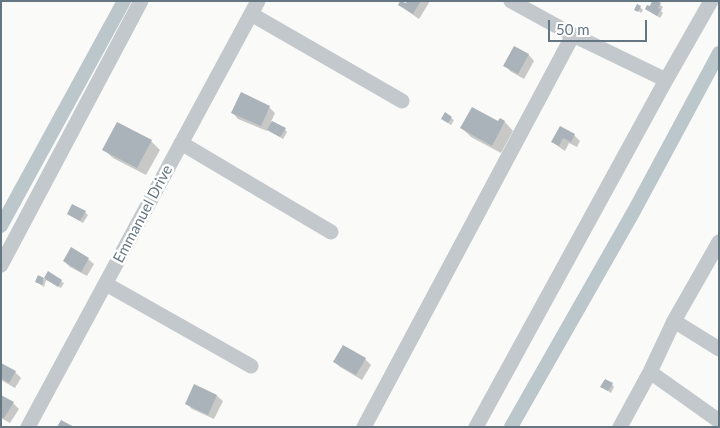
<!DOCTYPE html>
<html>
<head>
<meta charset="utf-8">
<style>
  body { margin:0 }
  #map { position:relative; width:720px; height:428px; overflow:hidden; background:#fafaf8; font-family:Lato,sans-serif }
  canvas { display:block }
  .frame { position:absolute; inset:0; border:2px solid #657683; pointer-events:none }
  .scale { position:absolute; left:548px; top:20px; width:99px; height:22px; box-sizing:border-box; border:2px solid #657683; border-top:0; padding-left:6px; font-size:15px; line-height:18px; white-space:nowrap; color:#657683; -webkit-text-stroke:4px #fff; paint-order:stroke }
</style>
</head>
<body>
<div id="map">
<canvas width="720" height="428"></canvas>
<div class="frame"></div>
<div class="scale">50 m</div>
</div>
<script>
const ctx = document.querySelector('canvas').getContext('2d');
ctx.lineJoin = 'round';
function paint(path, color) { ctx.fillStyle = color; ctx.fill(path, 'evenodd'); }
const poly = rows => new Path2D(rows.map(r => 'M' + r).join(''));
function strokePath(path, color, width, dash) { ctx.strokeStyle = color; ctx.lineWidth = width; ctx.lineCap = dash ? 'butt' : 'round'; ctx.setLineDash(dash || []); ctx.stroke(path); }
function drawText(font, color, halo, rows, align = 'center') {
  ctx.font = font + ' Lato,sans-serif'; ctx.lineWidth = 5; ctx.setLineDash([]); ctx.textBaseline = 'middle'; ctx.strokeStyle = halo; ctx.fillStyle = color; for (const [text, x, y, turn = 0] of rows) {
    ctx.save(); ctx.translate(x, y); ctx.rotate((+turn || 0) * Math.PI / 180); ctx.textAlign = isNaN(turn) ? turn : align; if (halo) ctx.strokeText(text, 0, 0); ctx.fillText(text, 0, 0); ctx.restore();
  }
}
paint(poly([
  [409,1,430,1,419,19,406,10,400,4,407,5],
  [655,1,663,7,661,11,663,13,660,18,646,9,650,7],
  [640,7,643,10,641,13,636,9],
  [515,47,529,55,534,61,524,79,510,71,505,65],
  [269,107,275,113,271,122,285,129,287,132,283,139,271,132,268,129,267,131,238,119,233,113],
  [451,118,454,120,451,125,442,119],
  [501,120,505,122,513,131,501,153,471,137,462,128,499,123],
  [561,128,574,135,580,141,577,147,569,143,565,151,559,147,553,142],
  [151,141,160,150,146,175,113,158,104,150],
  [85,212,88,215,83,223,71,216,69,214],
  [88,259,94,264,87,276,70,267,64,261],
  [48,273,64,283,61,288,46,280,44,287,37,282,39,277,44,280],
  [343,346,365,359,371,365,362,380,340,367,334,361],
  [1,364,15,372,21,378,15,388,1,380],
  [612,384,614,387,611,393,602,387],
  [195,386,217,396,223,401,214,419,192,409,186,403],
  [1,396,13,403,19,409,10,423,1,418]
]), '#0003');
strokePath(poly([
  [1,226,124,1],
  [511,427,634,211,719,53]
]), '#bbc7cb', 14);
paint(poly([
  [400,1,406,3,407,1,421,1,413,14,398,5],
  [652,1,657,1,661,3,658,8,661,9,657,16,645,9,647,5,650,6],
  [637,4,641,6,638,12,634,10],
  [514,46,529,54,518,74,503,66],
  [241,92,270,106,261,126,231,113],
  [472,107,498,121,500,118,505,121,492,146,460,128],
  [445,112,452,117,448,123,441,119],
  [272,121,286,128,280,137,267,130],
  [117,122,152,140,137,168,102,150],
  [560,126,575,134,571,142,563,138,559,146,551,142],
  [72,204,86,211,80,221,67,214],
  [71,247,89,258,81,272,63,261],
  [48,271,62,280,58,287,44,278],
  [38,275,44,278,42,285,35,282],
  [343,345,366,358,356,375,333,362],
  [1,363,16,371,9,383,1,378],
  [605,379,613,383,608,391,600,387],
  [194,384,217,395,208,415,185,404],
  [1,395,14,402,4,418,1,417],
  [61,420,74,427,57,427]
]), '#aab3b9');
strokePath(poly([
  [511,1,573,35,666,80],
  [251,14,402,101],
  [181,143,331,232],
  [1,265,141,1],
  [106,284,251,366],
  [674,321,719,349],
  [650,372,719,421],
  [28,427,258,1],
  [364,427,573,35],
  [476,427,666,80,711,1],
  [620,427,650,372,674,321,719,242]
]), '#c3c8cc', 15);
drawText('15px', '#657683', '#fff', [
  ["Emmanuel Drive",143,214,-62]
]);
</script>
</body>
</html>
